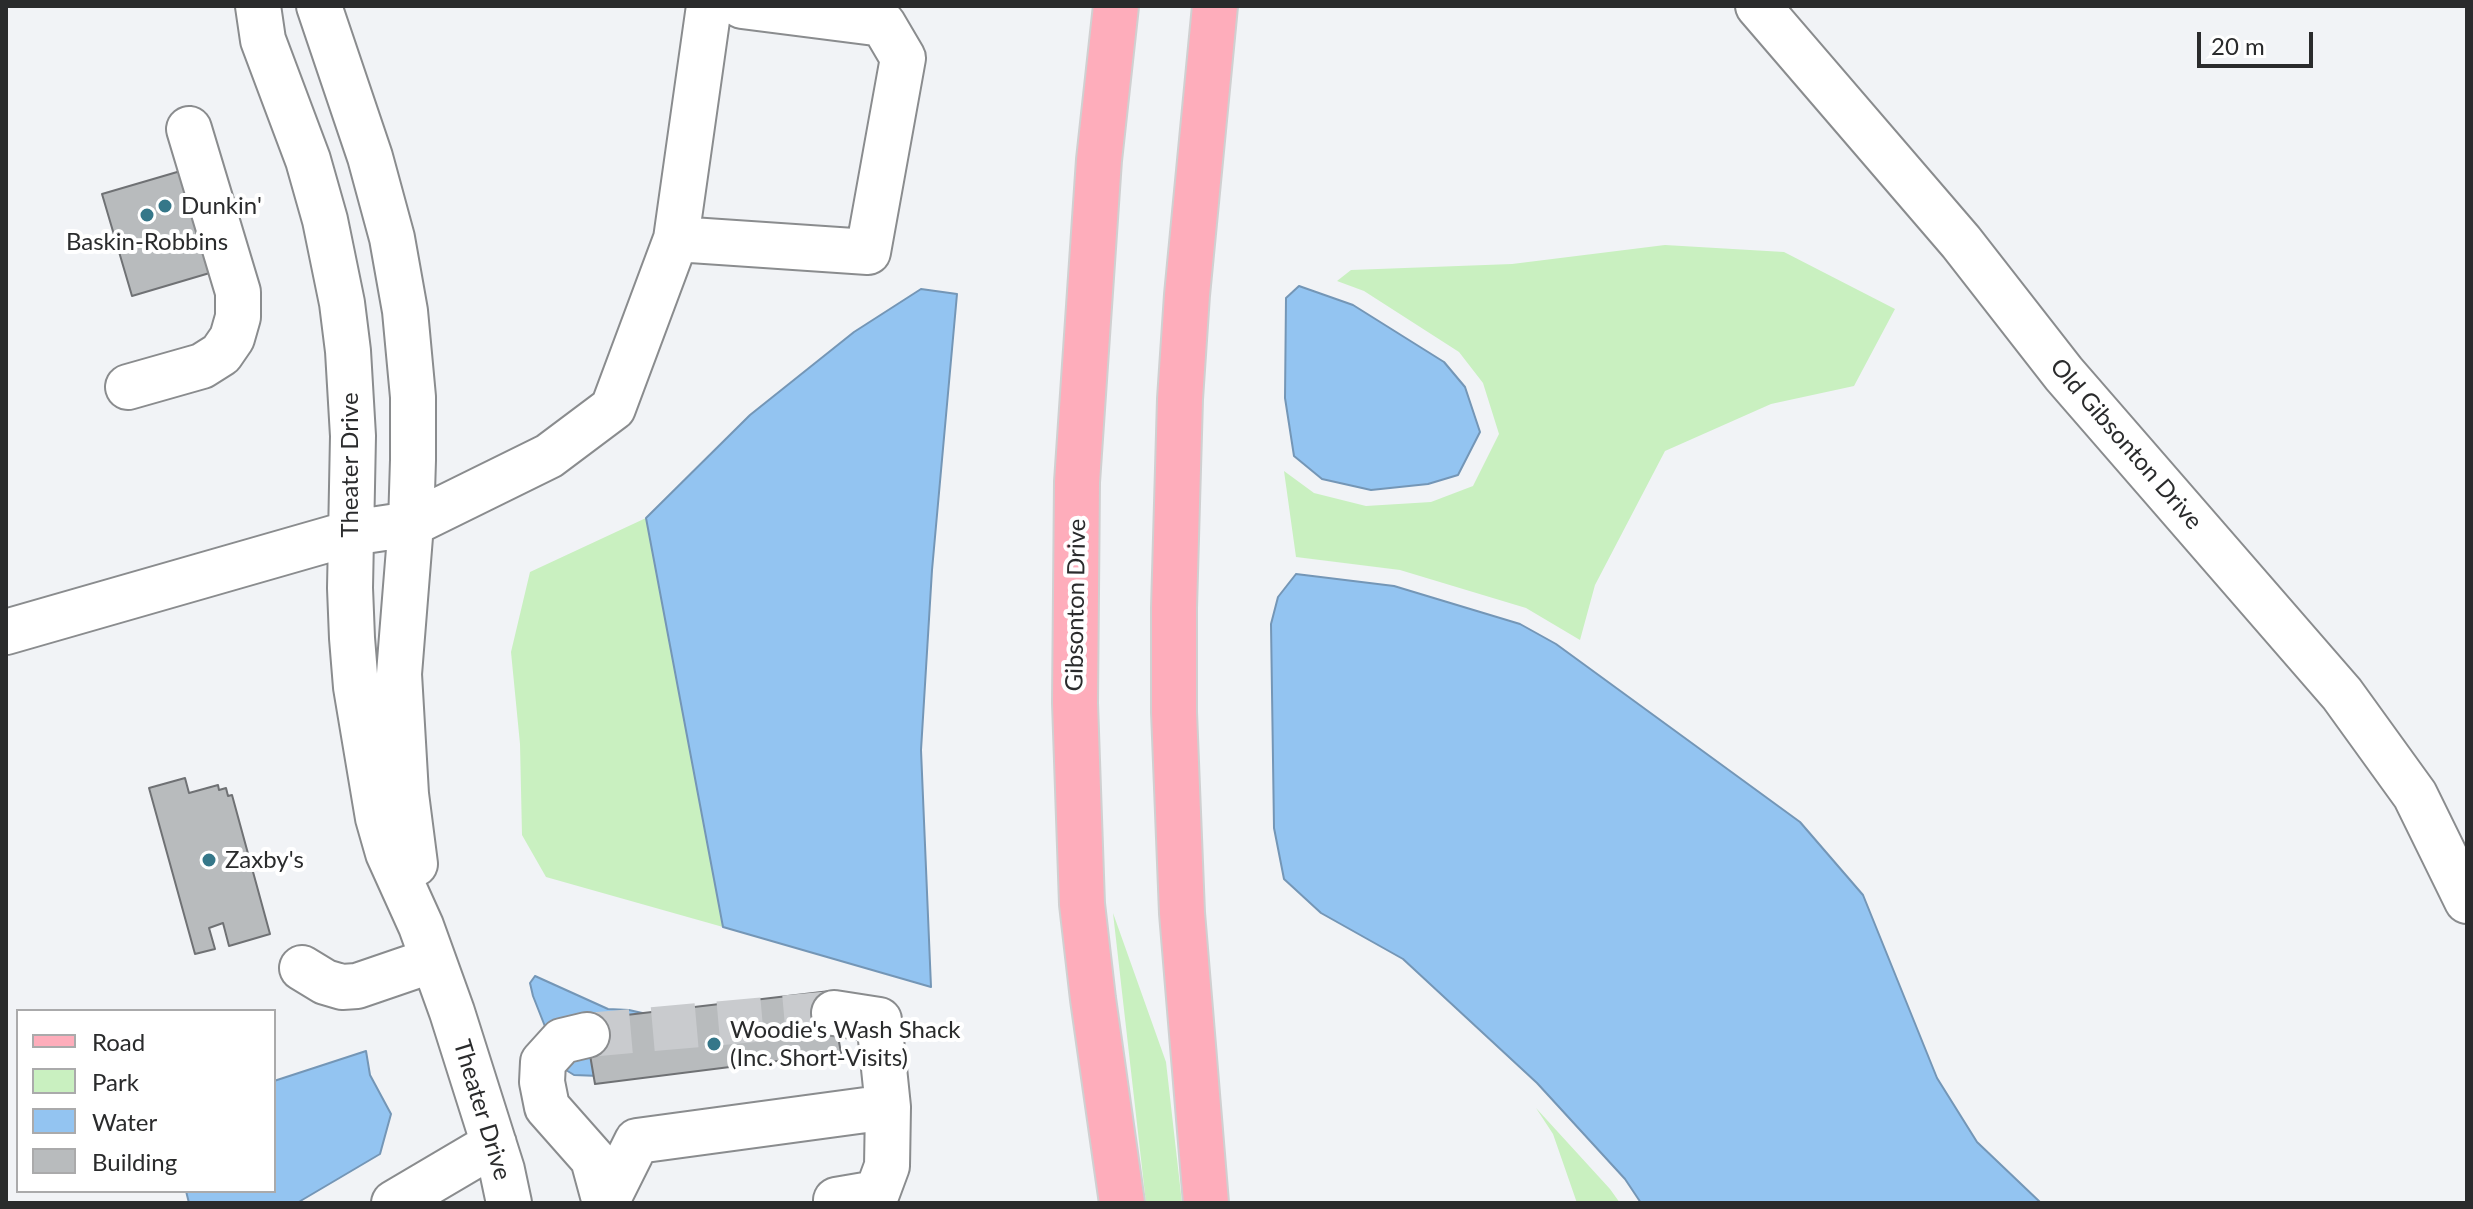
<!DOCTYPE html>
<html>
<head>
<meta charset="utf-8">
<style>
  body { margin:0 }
  #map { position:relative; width:2473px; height:1209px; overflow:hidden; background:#f1f3f6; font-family:Lato,sans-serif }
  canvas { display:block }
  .frame { position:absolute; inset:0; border:8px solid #2a2b2c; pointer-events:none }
  .legend { position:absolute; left:16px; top:1009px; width:260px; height:184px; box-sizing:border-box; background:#fff; border:2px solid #aaaaab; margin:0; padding:10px 14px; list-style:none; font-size:24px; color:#2a2b2c }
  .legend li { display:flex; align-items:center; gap:16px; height:40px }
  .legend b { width:40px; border:2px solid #aaaaab }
  .scale { position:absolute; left:2197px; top:32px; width:116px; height:36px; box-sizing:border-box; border:4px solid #2a2b2c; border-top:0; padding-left:10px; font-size:24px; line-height:28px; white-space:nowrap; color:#2a2b2c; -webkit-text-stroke:6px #fff; paint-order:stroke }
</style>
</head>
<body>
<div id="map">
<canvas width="2473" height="1209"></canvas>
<div class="frame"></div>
<ul class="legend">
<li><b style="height:10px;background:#feadbb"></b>Road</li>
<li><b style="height:22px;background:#c9f0c0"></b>Park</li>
<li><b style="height:22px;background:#93c4f1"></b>Water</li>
<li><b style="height:22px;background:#b8bbbd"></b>Building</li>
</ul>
<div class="scale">20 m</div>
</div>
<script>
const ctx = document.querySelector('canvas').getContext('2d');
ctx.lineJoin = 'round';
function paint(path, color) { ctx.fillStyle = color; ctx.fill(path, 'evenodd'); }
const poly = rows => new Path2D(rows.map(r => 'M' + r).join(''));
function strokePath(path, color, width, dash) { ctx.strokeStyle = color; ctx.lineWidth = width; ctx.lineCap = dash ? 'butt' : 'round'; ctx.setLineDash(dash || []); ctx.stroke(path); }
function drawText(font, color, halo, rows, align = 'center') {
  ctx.font = font + ' Lato,sans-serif'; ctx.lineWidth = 8; ctx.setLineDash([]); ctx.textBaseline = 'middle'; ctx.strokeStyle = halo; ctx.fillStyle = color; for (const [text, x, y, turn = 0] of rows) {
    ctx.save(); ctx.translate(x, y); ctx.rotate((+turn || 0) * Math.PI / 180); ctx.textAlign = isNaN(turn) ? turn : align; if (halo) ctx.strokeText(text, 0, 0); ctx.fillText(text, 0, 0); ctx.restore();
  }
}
paint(poly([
  [1665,245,1784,252,1895,309,1854,386,1771,404,1665,451,1595,585,1580,640,1526,608,1400,570,1296,557,1284,471,1314,493,1366,506,1431,502,1473,486,1499,434,1483,383,1459,352,1364,291,1337,281,1351,270,1512,264],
  [646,518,648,526,723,927,546,877,522,835,520,744,511,652,530,572],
  [1113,913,1166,1062,1182,1203,1146,1203],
  [1536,1108,1610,1189,1620,1203,1577,1203,1553,1134]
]), '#c9f0c0');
const water = poly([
  [1299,286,1353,305,1444,362,1465,387,1480,432,1458,475,1428,484,1371,490,1322,479,1294,456,1285,398,1286,298,1299,286],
  [921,289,957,294,932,570,921,750,931,987,723,927,646,518,750,415,854,332,921,289],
  [1296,574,1394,586,1520,624,1556,644,1800,822,1863,895,1937,1078,1977,1142,2041,1203,1641,1203,1625,1179,1537,1083,1403,959,1321,913,1284,879,1274,828,1271,624,1278,597,1296,574],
  [535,976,608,1009,629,1010,651,1015,599,1076,574,1075,561,1067,533,996,530,983,535,976],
  [366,1051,370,1075,391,1114,380,1154,297,1203,189,1203,186,1191,274,1191,274,1081,366,1051]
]);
paint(water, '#93c4f1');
strokePath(water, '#7496b6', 2);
const building = poly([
  [184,170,213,272,132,296,102,194,184,170],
  [185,778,189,793,218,785,219,790,226,788,228,796,232,795,270,934,229,946,223,923,209,928,215,949,195,954,149,788,185,778],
  [830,991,841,1053,595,1084,584,1020,830,991]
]);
paint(building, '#b8bbbd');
strokePath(building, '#6f7174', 2);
strokePath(poly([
  [587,1035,834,1013]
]), '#c9cbce', 44, [44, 22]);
const minor = poly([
  [258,6,263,40,308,160,325,220,342,303,348,351,353,436,350,588,352,638,356,687,378,818,388,853,421,926,452,1012,502,1170,509,1203],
  [319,6,370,157,392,238,405,311,413,397,413,460,411,524,399,674,406,794,415,864],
  [1758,6,1961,242,2064,374,2342,694,2415,795,2467,901],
  [676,239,868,252,903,58,883,24,742,6],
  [128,387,202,366,221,354,232,338,238,317,238,292,189,129],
  [6,632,351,533,411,524,549,456,613,408,676,239,709,6],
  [302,968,325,982,342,987,357,986,433,960],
  [834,1013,879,1020,888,1107,887,1166,877,1193,836,1200],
  [587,1035,562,1041,543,1062,542,1082,547,1107,593,1159,605,1203],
  [394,1203,494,1144],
  [606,1203,637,1141,888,1107]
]);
const major = poly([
  [1116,6,1099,160,1077,482,1075,703,1082,904,1093,999,1122,1203],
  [1206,1203,1182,913,1174,712,1174,608,1180,399,1187,295,1215,6]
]);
strokePath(minor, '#8a8c8e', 48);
strokePath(major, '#d0d0d1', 48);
strokePath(minor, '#fff', 44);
strokePath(major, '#feadbb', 44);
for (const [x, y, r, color] of [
  [165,206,8,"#357789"],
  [147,215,8,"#357789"],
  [209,860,8,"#357789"],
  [714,1044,8,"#357789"]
]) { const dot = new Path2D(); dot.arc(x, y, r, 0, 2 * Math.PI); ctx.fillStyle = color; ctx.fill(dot); strokePath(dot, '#fff', 3); }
drawText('24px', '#2a2b2c', '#fff', [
  ["Dunkin'",181,206],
  ["Baskin-Robbins",147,242,"center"],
  ["Zaxby's",225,860],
  ["Woodie's Wash Shack",730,1030],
  ["(Inc. Short-Visits)",730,1058]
], 'left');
drawText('24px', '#2a2b2c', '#fff', [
  ["Old Gibsonton Drive",2126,444,49],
  ["Theater Drive",350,465,-90],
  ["Gibsonton Drive",1076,605,-89],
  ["Theater Drive",482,1110,73]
]);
</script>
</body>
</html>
